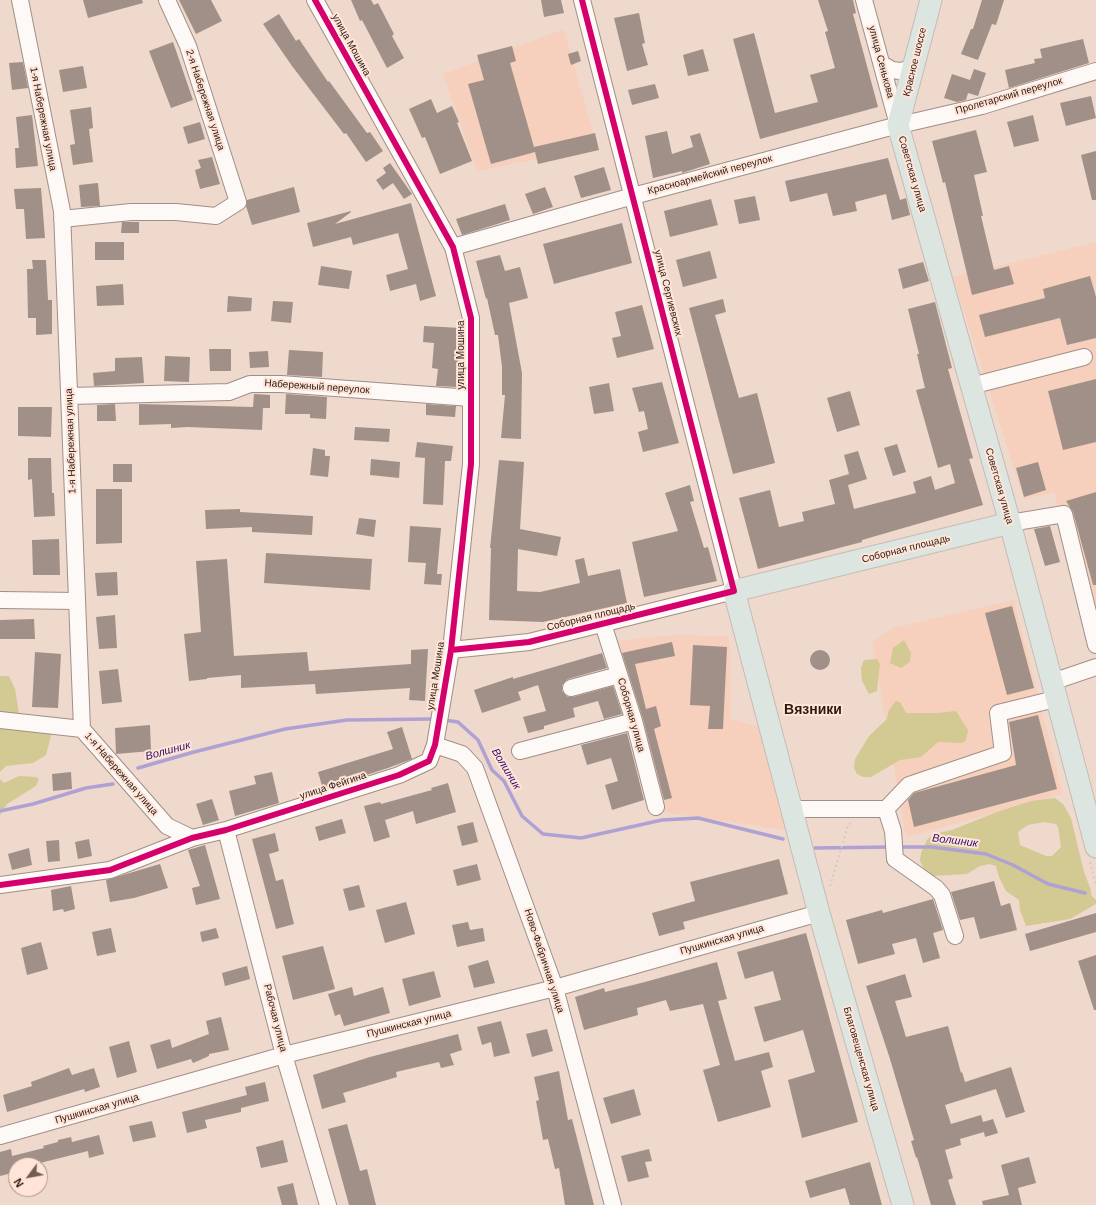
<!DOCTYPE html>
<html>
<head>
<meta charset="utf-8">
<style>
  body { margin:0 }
  #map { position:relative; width:1096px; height:1205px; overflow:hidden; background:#efd8cc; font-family:Arial,sans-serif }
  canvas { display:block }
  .north { position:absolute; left:8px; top:1157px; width:40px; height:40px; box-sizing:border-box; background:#ffe4d7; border:1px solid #aa9489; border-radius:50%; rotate:238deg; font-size:11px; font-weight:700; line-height:16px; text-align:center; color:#2b1b13 }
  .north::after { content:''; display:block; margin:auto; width:14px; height:18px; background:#705d54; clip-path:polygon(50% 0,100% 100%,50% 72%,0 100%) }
</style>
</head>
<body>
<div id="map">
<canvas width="1096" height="1205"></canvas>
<div class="north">N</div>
</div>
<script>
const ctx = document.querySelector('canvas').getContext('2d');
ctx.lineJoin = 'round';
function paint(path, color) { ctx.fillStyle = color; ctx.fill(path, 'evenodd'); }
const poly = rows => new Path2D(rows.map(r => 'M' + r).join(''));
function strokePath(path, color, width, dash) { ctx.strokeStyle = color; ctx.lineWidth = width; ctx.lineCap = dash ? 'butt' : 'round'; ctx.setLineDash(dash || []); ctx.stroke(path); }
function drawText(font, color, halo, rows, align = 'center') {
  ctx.font = font + ' Arial,sans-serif'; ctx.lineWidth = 4; ctx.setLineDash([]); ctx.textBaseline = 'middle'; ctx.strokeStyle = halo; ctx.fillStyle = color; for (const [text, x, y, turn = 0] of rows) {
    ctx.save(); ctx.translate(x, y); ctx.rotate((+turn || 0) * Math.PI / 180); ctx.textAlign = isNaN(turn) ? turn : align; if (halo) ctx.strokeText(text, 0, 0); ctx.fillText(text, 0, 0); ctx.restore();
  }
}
paint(poly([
  [564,29,597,147,477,171,443,74],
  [1096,242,1096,635,1054,492,1024,499,953,277],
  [1014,600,1063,794,906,837,872,642,893,628],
  [675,635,727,636,730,646,731,719,763,728,786,830,661,812,615,641]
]), '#f6d0bc');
paint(poly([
  [904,640,911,653,910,662,901,668,890,663,893,648],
  [877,659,880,664,877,691,869,694,862,681,861,668,864,660],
  [0,676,9,676,15,689,19,714,53,728,46,755,33,763,6,766,0,772],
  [896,701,900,702,906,713,938,713,956,711,968,730,966,740,962,743,938,742,921,757,900,760,871,777,863,777,857,774,854,768,855,759,869,736,887,719,889,710],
  [19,776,36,777,39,779,36,786,7,804,0,815,0,779,4,783],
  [1055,798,1063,804,1071,818,1084,872,1091,890,1091,895,1096,900,1096,904,1070,919,1026,926,1020,910,1019,900,1006,891,999,877,996,866,989,864,980,866,967,874,932,876,924,869,920,861,921,853,927,840,934,834,952,830,997,812,1031,801],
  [1044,822,1056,824,1058,827,1061,847,1052,856,1046,856,1020,845,1018,832,1028,825]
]), '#d3c993');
strokePath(poly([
  [444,720,458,722,478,740,492,770,504,781,522,816,543,834,581,838,662,820,698,818,783,839],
  [138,768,194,752,285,729,347,720,435,719],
  [0,811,33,804,86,788,113,784],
  [899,847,932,847,986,854,1013,865,1048,884,1085,893],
  [815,848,891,847]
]), '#afa1d4', 3.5);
paint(poly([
  [83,0,142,0,143,3,88,18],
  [179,0,211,0,222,21,196,34],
  [351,0,371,0,374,5,378,3,394,34,392,36,404,58,387,68,362,20,360,21],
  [541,0,561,0,564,13,544,17],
  [818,0,853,0,856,13,853,14,878,107,760,139,733,39,754,33,775,113,818,102,810,75,835,68,825,32,828,31],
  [982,0,1004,0,996,25,992,24,978,60,961,54,971,29,973,29],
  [639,13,645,43,642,44,648,65,627,71,614,18],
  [279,14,296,41,299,39,328,82,329,81,367,133,370,132,383,151,366,162,346,133,344,134,292,66,263,24],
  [1083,39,1089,63,1009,88,1005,70,1035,63,1034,59,1042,58,1040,49],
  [173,42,193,100,171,108,149,51],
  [512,46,516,61,510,63,534,147,595,133,599,150,538,164,535,152,491,164,468,84,484,80,477,55],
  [703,49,709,71,688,76,683,55],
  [578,51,581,61,571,65,568,54],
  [23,62,28,88,12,90,9,63],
  [83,66,87,88,63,92,59,70],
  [974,69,986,73,978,96,968,93,966,100,957,102,944,98,952,74,970,80],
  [655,84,659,98,632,105,628,90],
  [1091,96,1096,118,1066,126,1060,103],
  [431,99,437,113,452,106,459,122,457,123,472,161,440,174,425,137,422,138,409,109],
  [91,107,93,128,89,129,93,162,73,165,70,145,75,144,70,110],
  [32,115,38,166,16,168,15,148,19,148,16,117],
  [1033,115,1039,141,1014,147,1007,122],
  [200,122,205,139,188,144,183,127],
  [976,130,987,172,974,175,983,216,981,216,994,270,1009,266,1014,284,972,295,945,182,943,183,932,141],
  [667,131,672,154,693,147,690,136,700,133,710,164,682,173,682,171,653,178,645,136],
  [1096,151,1096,200,1092,200,1081,155],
  [212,157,220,184,200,189,195,170,201,168,198,160],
  [888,158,900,200,906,198,910,215,892,220,886,194,855,202,857,211,833,216,827,193,790,202,785,181],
  [390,163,412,194,404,199,393,183,383,190,376,180,386,173,383,168],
  [604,167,611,190,581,198,574,176],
  [98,183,100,206,81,207,79,185],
  [294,187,300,212,252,225,246,206,247,200],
  [545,187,553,207,533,214,525,194],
  [41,188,45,238,26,239,24,209,16,209,14,189],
  [755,196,760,220,739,224,734,200],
  [711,199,718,225,670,237,664,211],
  [411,203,436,296,420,301,416,284,390,291,386,275,408,269,398,233,353,245,351,237,313,247,307,223,351,211,351,212,335,224],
  [505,204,510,220,462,235,456,219],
  [122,222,139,222,139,233,121,233],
  [622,223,632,263,554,284,543,244],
  [95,242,124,242,124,260,95,260],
  [710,251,717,278,683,287,676,260],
  [500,255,505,271,520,267,528,298,509,303,522,373,521,439,501,438,505,395,502,395,502,367,498,335,495,335,487,298,486,299,476,261],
  [32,260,46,260,48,300,52,300,52,334,36,335,36,318,28,318,27,269,33,269],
  [923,262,929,281,903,289,898,269],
  [321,266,352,271,349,289,318,285],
  [1090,276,1096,297,1096,338,1067,345,1060,318,985,337,979,315,1045,298,1043,289],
  [123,284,124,305,97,306,96,286],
  [228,296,252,298,251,311,227,312],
  [723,299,726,312,715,315,739,398,757,393,775,463,733,474,689,308],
  [273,301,293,302,291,323,271,321],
  [935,302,952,368,948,369,973,458,969,459,983,505,862,540,862,542,758,569,739,498,770,490,779,527,804,521,802,512,835,504,829,480,849,474,844,455,858,451,867,479,848,485,854,509,916,493,913,482,931,476,935,490,955,483,950,464,938,468,916,390,925,388,917,354,919,354,908,309],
  [642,305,654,349,617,358,612,338,621,336,615,312],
  [424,326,461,328,457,387,436,386,438,369,432,368,434,343,423,342],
  [209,349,231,349,231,371,210,371],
  [289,350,323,352,322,377,287,375],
  [268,351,269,367,250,368,249,352],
  [165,356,190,357,189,382,164,381],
  [142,357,144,383,94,386,93,373,115,371,115,358],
  [1096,379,1096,442,1063,450,1048,391],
  [662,382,679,443,643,452,638,432,648,429,644,411,639,412,632,388],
  [609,383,614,411,594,414,589,387],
  [850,391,860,425,837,432,827,398],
  [254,394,270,395,270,408,263,408,262,430,188,427,171,428,171,424,139,425,139,404,253,407],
  [286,394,327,397,326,419,310,418,310,414,285,414],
  [115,404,116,421,97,421,97,405],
  [426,404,456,406,455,417,426,415],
  [18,407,52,407,51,437,18,436],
  [355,427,390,429,389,442,354,440],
  [417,442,453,446,451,461,445,461,443,505,423,504,425,458,415,457],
  [897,444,906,472,893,476,884,448],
  [313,448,325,450,325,456,330,456,328,477,310,475],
  [28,458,51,458,52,493,54,493,55,516,34,517,32,479,28,480],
  [371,459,400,462,399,478,370,475],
  [499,460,524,462,520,529,561,537,557,556,518,549,517,591,540,592,580,583,575,560,584,558,588,576,620,569,627,603,543,622,489,620,491,548,490,548],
  [1038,462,1046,490,1024,497,1016,468],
  [113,464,132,464,132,482,113,482],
  [690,485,694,501,690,502,704,548,708,547,717,581,644,597,632,542,678,531,665,493],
  [96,489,122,489,122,543,96,544],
  [1096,492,1096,585,1093,585,1073,512,1066,501],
  [240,509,240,512,313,516,312,535,252,532,252,527,206,529,205,510],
  [359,518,376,520,374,537,356,534],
  [410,526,441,528,437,574,442,574,441,585,424,584,426,563,408,562],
  [1050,526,1060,562,1045,566,1034,529],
  [59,539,60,575,33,575,32,540],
  [266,553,372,559,370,590,264,583],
  [227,559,234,656,307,652,309,671,411,664,411,650,428,649,425,701,409,700,410,688,316,694,315,684,241,688,241,675,207,678,207,679,189,681,184,634,201,632,196,561],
  [117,572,118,595,97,596,95,573],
  [1012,606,1034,688,1007,695,985,613],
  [115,615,117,648,99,649,96,617],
  [34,619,35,639,0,639,0,620],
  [672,642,675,656,635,664,646,709,656,706,661,726,654,729,672,798,664,800,643,719,622,653],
  [693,645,727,647,723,729,708,729,710,706,690,705],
  '810 660a10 10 0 1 1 20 0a10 10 0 1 1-20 0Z',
  [35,652,61,654,58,708,32,707],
  [602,653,607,668,568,679,562,685,562,691,568,697,573,697,613,686,622,714,604,719,598,701,573,708,575,717,544,726,544,729,528,733,523,717,546,711,538,685,518,692,521,700,482,713,474,690,513,677,513,679],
  [118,669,122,702,102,704,99,671],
  [1038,715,1057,789,914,827,908,800,914,793,1016,765,1009,722],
  [150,725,151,751,116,754,115,728],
  [402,727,412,759,388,768,323,789,318,772,393,749,387,732],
  [627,733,644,800,612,810,605,785,618,781,611,758,587,765,581,745],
  [71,772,72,789,53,791,52,774],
  [272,772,279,803,235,816,229,791,256,784,254,776],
  [448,783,456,812,416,824,413,811,385,820,390,837,374,842,364,806,380,802,381,804,432,790,431,788],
  [212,799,219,820,203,825,196,804],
  [342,819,346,833,319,841,315,827],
  [473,822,478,842,462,846,457,826],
  [275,833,279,851,269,854,276,881,283,879,294,924,276,929,252,839],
  [89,839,92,856,78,859,75,842],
  [59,840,60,861,48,862,46,841],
  [205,845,220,899,196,905,192,888,200,886,188,850],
  [29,848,32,865,12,870,8,854],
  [779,859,788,894,683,922,685,929,659,936,652,913,695,901,690,882],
  [160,864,168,888,134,898,110,902,106,880],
  [477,864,481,880,457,886,453,870],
  [994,881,1001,906,1010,903,1017,930,980,939,974,917,960,920,951,892],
  [359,885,365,907,349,911,343,889],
  [71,886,75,909,64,912,63,909,53,911,51,890],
  [933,899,943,930,933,933,940,958,923,963,916,938,892,944,895,954,858,964,846,920,882,910,883,913],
  [406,902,415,934,385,943,376,910],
  [1096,913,1096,932,1030,951,1025,934],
  [468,922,470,930,483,928,485,941,457,947,452,925],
  [111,928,116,952,97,956,92,932],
  [216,928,219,938,202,942,200,932],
  [806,933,858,1122,802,1138,788,1080,815,1072,803,1030,764,1042,754,1007,781,1000,773,971,745,979,737,952],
  [41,942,48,969,27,975,21,948],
  [323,946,335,989,293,1000,282,956],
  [1096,955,1096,1010,1094,1010,1078,961],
  [488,960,495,983,474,988,468,966],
  [717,962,727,999,718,1001,735,1061,769,1052,773,1067,761,1071,771,1107,718,1122,703,1070,720,1065,703,1004,670,1011,666,1000,637,1008,638,1015,584,1030,575,997,604,988,605,992,645,982],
  [247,966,250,979,225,986,222,973],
  [434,971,441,997,409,1006,402,979],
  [905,974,912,997,895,1001,906,1037,948,1026,961,1073,962,1072,965,1082,1011,1067,1025,1112,1006,1118,996,1089,945,1105,951,1124,981,1115,983,1122,993,1119,998,1133,985,1137,984,1132,960,1139,961,1145,945,1150,953,1178,948,1180,956,1205,931,1205,917,1157,916,1158,911,1141,914,1140,890,1059,866,986],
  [352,987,354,996,383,987,390,1013,344,1026,340,1014,335,1016,328,994],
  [221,1017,229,1050,209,1054,209,1056,193,1063,191,1059,157,1069,150,1045,170,1039,172,1048,209,1034,206,1021],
  [501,1021,510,1053,494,1057,491,1042,482,1045,477,1027],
  [547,1029,553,1051,532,1057,526,1034],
  [458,1034,462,1050,450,1054,454,1065,441,1068,439,1062,396,1072,397,1077,343,1093,346,1102,322,1109,313,1075,370,1057],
  [129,1041,137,1072,117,1078,109,1047],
  [69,1068,72,1075,94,1068,100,1087,85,1092,84,1089,7,1112,3,1095,32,1086,31,1082],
  [559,1071,568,1120,572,1119,594,1205,565,1205,559,1168,555,1169,548,1139,543,1140,536,1101,539,1100,534,1077],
  [265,1082,269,1101,241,1108,241,1112,205,1120,207,1128,187,1133,182,1112,247,1095,245,1087],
  [634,1089,641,1115,611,1124,603,1098],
  [152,1121,156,1137,133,1142,129,1126],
  [347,1124,360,1171,367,1169,376,1205,349,1205,328,1129],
  [99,1135,104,1154,89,1158,88,1151,40,1163,41,1165,16,1165,16,1172,0,1176,0,1152,11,1149,12,1156,44,1148,43,1146,58,1142,58,1140,71,1137,72,1142],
  [283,1140,288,1162,261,1168,256,1147],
  [649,1149,652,1161,645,1162,649,1177,628,1182,621,1156],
  [1029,1157,1036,1183,1018,1188,1022,1205,983,1205,982,1201,1009,1195,1001,1165],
  [870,1162,882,1205,850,1205,845,1188,810,1198,805,1181],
  [293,1183,298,1205,282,1205,277,1187]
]), '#a19087');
const minor = poly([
  [20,0,62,211,82,729,167,826,192,838],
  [864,0,898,125],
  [882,64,892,70,900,71,913,69],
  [62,219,131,212,176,212,216,216,238,202,188,46,167,0],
  [453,247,633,196,887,128,982,106,1096,71],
  [971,386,1084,357],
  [69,396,229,392,250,384,281,384,471,398],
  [1010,523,1064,514,1096,645],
  [0,600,77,601],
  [603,624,634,721,656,807],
  [451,650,529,642,734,591,582,0],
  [1052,682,1096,667],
  [571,688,619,675],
  [0,720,82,729],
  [435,745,462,754,475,768,555,988,613,1205],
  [520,751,634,721],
  [793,809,886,809,909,785,1003,753,998,713,1047,701],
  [886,809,893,831,895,859,936,888,942,895,955,936],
  [226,830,284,1055,328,1205],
  [0,885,110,870,192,838,226,830,399,775,429,761,435,745,451,650,471,464,471,318,453,247,315,0],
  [0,1136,284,1055,555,988,819,913]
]);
const major = poly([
  [931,0,898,125,1010,523,1096,847],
  [903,1205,819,913,734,591,1010,523]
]);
strokePath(minor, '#a08f86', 18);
strokePath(major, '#c7bbb5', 23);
strokePath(poly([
  [1090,862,1096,884],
  [830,886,848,825,851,823]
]), '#d0cac7', 2, [2, 3]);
strokePath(minor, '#fdf9f7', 16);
strokePath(major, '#dce5e0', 21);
strokePath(poly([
  [451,650,529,642,734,591,582,0],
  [0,885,110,870,192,838,226,830,399,775,429,761,435,745,451,650,471,464,471,318,453,247,315,0]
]), '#d6006c', 6);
drawText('10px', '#2b1b13', '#ffe4d7', [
  ["улица Мошина",351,45,61],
  ["улица Сенькова",881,62,75],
  ["Красное шоссе",915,62,-76],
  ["Пролетарский переулок",1009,96,-16],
  ["2-я Набережная улица",205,100,72],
  ["1-я Набережная улица",43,119,79],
  ["Советская улица",912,174,74],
  ["Красноармейский переулок",710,175,-15],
  ["улица Сергиевских",668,293,76],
  ["улица Мошина",461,355,-90],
  ["Набережный переулок",317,387,4],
  ["1-я Набережная улица",71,441,-92],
  ["Советская улица",999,486,74],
  ["Соборная площадь",906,549,-14],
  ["Соборная площадь",591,617,-14],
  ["улица Мошина",436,676,-81],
  ["Соборная улица",631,715,74],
  ["1-я Набережная улица",121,774,49],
  ["улица Фейгина",333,786,-18],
  ["Пушкинская улица",722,940,-16],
  ["Ново-Фабричная улица",544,961,72],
  ["Рабочая улица",275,1018,76],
  ["Пушкинская улица",409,1024,-14],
  ["Благовещенская улица",861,1059,74],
  ["Пушкинская улица",97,1109,-16]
]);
drawText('italic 11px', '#2d0e6a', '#ffe4d7', [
  ["Волшник",168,751,-15],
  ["Волшник",506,769,59],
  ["Волшник",955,841,7]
]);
drawText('bold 14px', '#2b1b13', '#ffe4d7', [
  ["Вязники",813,710]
]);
</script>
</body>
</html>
